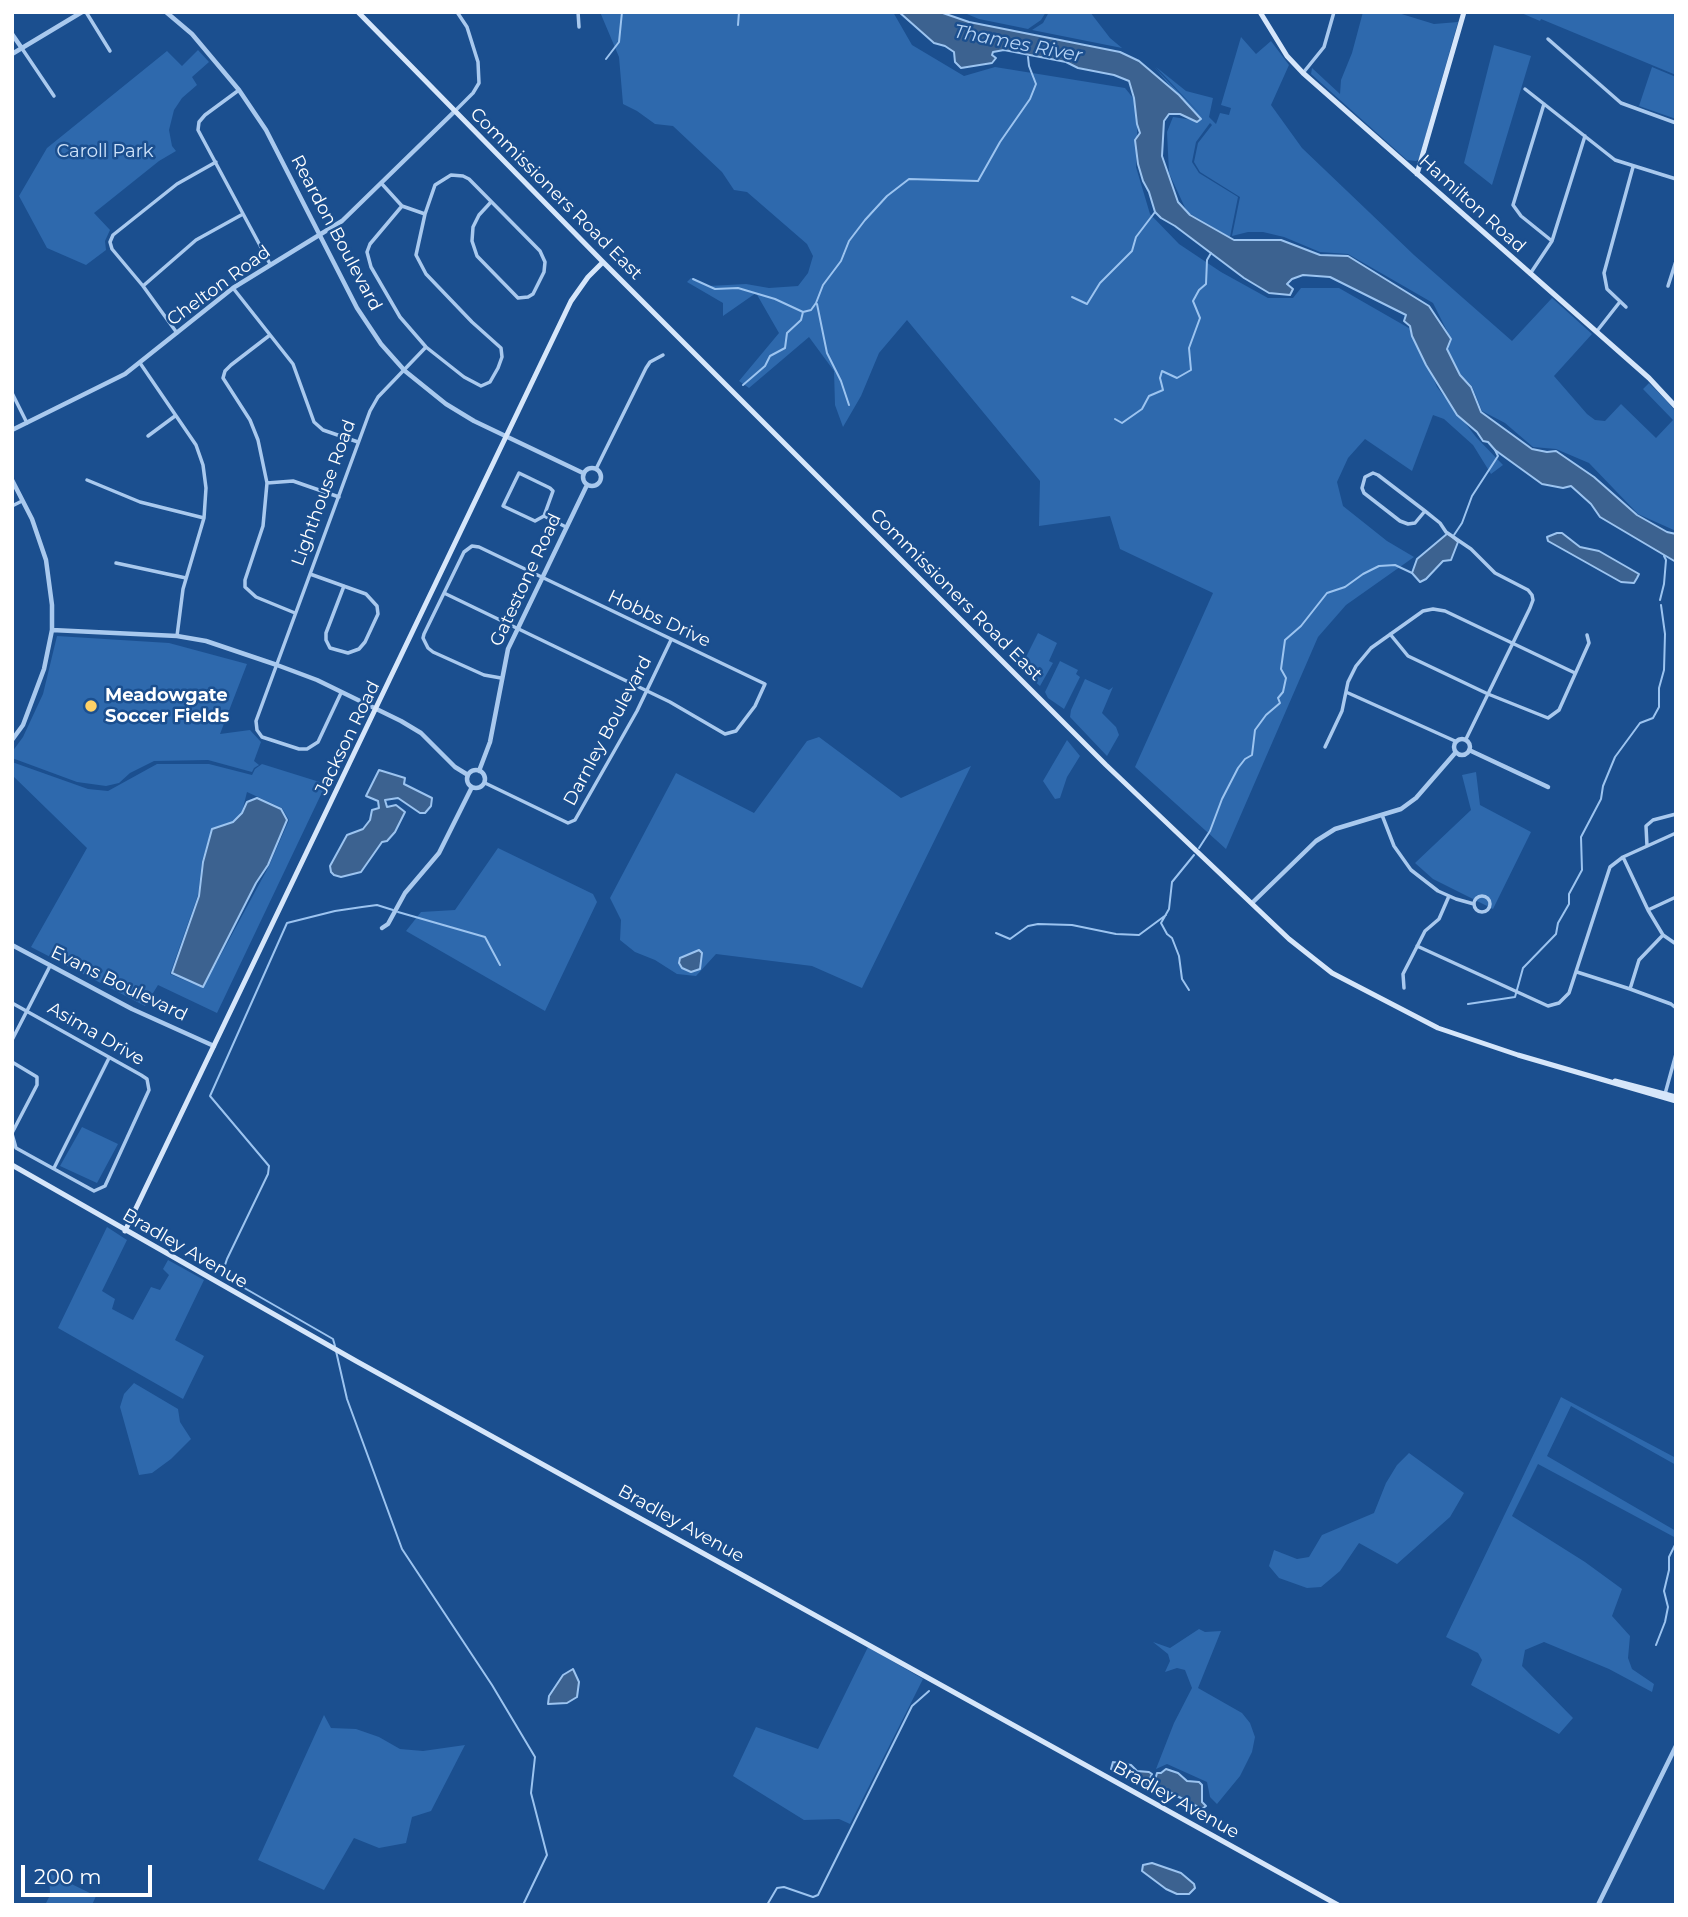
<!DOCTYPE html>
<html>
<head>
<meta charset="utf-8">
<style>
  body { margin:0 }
  #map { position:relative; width:1688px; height:1917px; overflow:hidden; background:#1b4f8f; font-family:Montserrat,sans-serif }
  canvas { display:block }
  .frame { position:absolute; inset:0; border:14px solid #fff; pointer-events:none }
  .scale { position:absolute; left:21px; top:1865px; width:131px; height:32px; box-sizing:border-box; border:4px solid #fff; border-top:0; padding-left:9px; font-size:21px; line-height:24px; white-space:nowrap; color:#fff; -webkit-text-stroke:5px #1b4f8f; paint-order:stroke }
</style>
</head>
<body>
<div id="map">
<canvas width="1688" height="1917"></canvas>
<div class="frame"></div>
<div class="scale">200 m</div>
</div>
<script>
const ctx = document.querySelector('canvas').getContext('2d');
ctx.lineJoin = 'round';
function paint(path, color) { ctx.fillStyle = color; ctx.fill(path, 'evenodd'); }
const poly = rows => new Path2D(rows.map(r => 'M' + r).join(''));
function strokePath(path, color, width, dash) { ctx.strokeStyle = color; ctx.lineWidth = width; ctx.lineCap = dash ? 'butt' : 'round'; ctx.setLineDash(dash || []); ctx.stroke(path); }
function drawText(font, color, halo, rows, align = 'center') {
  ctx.font = font + ' Montserrat,sans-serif'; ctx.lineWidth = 5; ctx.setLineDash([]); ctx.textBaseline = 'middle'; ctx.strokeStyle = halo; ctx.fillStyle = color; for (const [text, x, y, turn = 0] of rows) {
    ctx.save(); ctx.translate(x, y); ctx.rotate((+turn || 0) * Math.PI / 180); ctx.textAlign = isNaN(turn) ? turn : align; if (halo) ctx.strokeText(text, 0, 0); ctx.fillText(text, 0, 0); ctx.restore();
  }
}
paint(poly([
  [600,12,893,12,912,45,964,76,995,67,1125,88,1138,104,1136,167,1150,214,1179,244,1221,272,1268,298,1293,298,1301,288,1339,288,1414,331,1437,387,1476,437,1503,465,1491,474,1473,445,1444,419,1433,415,1412,471,1365,439,1348,458,1337,482,1343,506,1387,541,1414,557,1346,605,1318,637,1226,849,1135,767,1213,593,1120,549,1110,516,1039,526,1040,481,907,320,879,353,861,396,843,427,835,405,834,371,809,337,749,388,739,381,779,333,756,293,723,316,723,303,687,282,691,278,708,286,746,284,769,288,798,286,808,273,813,256,807,244,747,192,734,190,722,172,673,126,655,124,637,111,623,104,619,57],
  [962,12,1046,12,1041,20,1028,29,979,19],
  [1049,12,1090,12,1110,38,1122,48,1032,30,1043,23],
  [1363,12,1395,12,1434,24,1458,22,1419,159,1416,161,1407,160,1311,74,1312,68,1340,94,1341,80,1352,53],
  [1519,12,1676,12,1676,75,1541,19,1540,21],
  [1241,37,1256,54,1271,41,1289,65,1271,105,1302,148,1414,255,1512,341,1552,298,1592,334,1554,376,1587,414,1595,420,1605,421,1621,404,1656,438,1673,420,1643,389,1649,383,1666,400,1676,412,1676,531,1638,514,1589,463,1556,449,1533,447,1505,423,1482,411,1472,386,1461,375,1448,349,1451,339,1433,303,1348,254,1320,252,1284,237,1263,232,1248,232,1232,236,1240,197,1200,172,1194,162,1198,143,1212,125,1210,123,1196,142,1192,162,1199,173,1238,197,1230,237,1187,212,1169,173,1167,132,1173,117,1200,121,1154,67,1203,117,1156,67,1186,91,1213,98,1209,117,1216,124,1220,113,1229,115,1231,108,1221,105],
  [1494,45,1531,56,1492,185,1464,163],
  [198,50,209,62,192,77,197,85,182,98,174,110,169,130,172,146,176,151,159,161,94,213,110,230,105,241,106,250,86,265,47,248,19,196,47,148,167,51,182,66],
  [1652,67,1676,77,1676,119,1639,106],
  [1038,633,1057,643,1049,661,1053,663,1040,686,1020,669],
  [57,636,169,643,247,664,220,734,250,730,261,742,254,761,259,765,254,768,252,772,208,760,154,761,130,773,119,783,106,786,77,782,12,758,12,752,23,737,43,694],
  [1060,661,1078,670,1076,674,1080,677,1064,709,1048,698,1045,692],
  [1085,679,1109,690,1113,687,1102,713,1116,727,1119,735,1107,756,1070,717,1071,710],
  [819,737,901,798,971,766,862,988,812,966,716,954,696,976,677,974,655,960,635,952,620,940,621,920,610,898,676,773,754,813,807,741],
  [1067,740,1080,756,1067,777,1060,798,1055,799,1043,781],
  [12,762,88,789,108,791,157,764,209,764,252,775,255,769,262,764,326,784,217,1013,158,985,145,1006,31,947,87,848,12,775],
  [247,792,282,808,289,820,269,866,203,988,170,974,198,895,202,861,212,829,233,822,242,812],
  [1476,772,1480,805,1531,832,1493,909,1433,879,1415,863,1471,810,1462,775],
  [498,848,593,894,597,902,545,1011,406,931,421,912,455,910],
  [82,1127,118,1144,97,1183,60,1166],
  [107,1227,127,1240,102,1291,115,1299,112,1309,133,1320,151,1287,160,1290,169,1275,163,1269,168,1260,204,1280,175,1340,204,1356,183,1399,58,1328],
  [134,1383,178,1409,180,1422,191,1439,171,1459,152,1473,139,1475,120,1407,124,1394],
  [1561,1397,1676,1458,1676,1465,1571,1406,1547,1456,1676,1531,1676,1538,1538,1464,1512,1516,1585,1562,1622,1589,1612,1616,1630,1636,1628,1658,1632,1669,1654,1684,1652,1692,1609,1669,1544,1642,1525,1650,1522,1666,1573,1718,1559,1734,1471,1685,1482,1660,1478,1653,1446,1637],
  [1409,1453,1464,1493,1450,1517,1397,1564,1359,1543,1340,1571,1321,1587,1307,1588,1279,1578,1269,1566,1274,1550,1297,1559,1309,1557,1322,1535,1374,1513,1386,1483,1397,1465],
  [1199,1629,1205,1632,1221,1631,1198,1688,1242,1713,1250,1723,1255,1737,1252,1752,1240,1776,1217,1804,1210,1797,1207,1782,1167,1764,1156,1769,1174,1723,1192,1688,1185,1670,1177,1668,1165,1672,1170,1661,1168,1654,1153,1642,1170,1648],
  [868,1647,923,1679,850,1824,839,1819,804,1820,733,1776,756,1727,818,1749],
  [324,1715,331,1728,356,1729,379,1737,400,1749,423,1751,465,1745,431,1811,412,1817,406,1843,379,1848,354,1838,324,1890,258,1860],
  [49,1873,96,1896,92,1905,45,1905,50,1895]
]), '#2e69ad');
const water = poly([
  [899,12,940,12,969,22,1120,52,1139,61,1179,95,1201,119,1197,122,1180,114,1169,114,1164,121,1162,156,1178,202,1190,215,1234,240,1281,240,1320,255,1348,256,1429,306,1451,339,1447,349,1460,375,1471,387,1481,412,1532,449,1547,452,1556,451,1594,477,1637,515,1667,532,1676,534,1676,562,1600,517,1591,504,1571,486,1563,488,1542,484,1495,450,1488,442,1483,441,1477,432,1457,415,1426,365,1412,336,1410,326,1404,321,1406,315,1330,277,1303,275,1292,279,1287,284,1293,289,1290,295,1269,293,1244,278,1175,226,1161,218,1155,212,1149,192,1143,181,1138,164,1135,140,1140,133,1137,124,1134,98,1129,81,1114,75,1078,68,1066,62,1004,50,993,52,992,55,996,58,992,63,961,68,955,62,954,52,945,46,934,43,899,12],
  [1448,533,1458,542,1451,560,1443,561,1426,579,1420,582,1412,573,1417,559,1448,533],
  [1557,533,1562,533,1580,547,1599,551,1639,574,1637,578,1634,583,1621,582,1548,541,1547,537,1557,533],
  [379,770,405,778,404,784,432,798,431,806,425,813,420,813,398,798,385,800,387,807,396,805,405,812,395,832,387,841,382,842,361,872,341,877,334,875,331,872,330,866,347,835,363,829,370,820,372,810,379,808,378,801,366,796,379,770],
  [257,798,281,809,287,820,268,865,256,883,203,987,172,973,199,896,203,862,212,829,233,822,242,813,247,802,257,798],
  [699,950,702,953,700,969,691,972,682,968,679,963,680,958,699,950],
  [573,1669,579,1682,577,1697,567,1703,548,1704,549,1696,563,1675,573,1669],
  [1113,1762,1131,1765,1137,1771,1149,1772,1152,1774,1146,1787,1117,1773,1111,1769,1113,1762],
  [1166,1769,1178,1773,1187,1781,1199,1782,1202,1785,1202,1802,1206,1806,1202,1809,1154,1784,1157,1773,1161,1773,1166,1769],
  [1152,1863,1181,1873,1194,1884,1195,1888,1189,1894,1177,1894,1166,1889,1142,1871,1143,1865,1152,1863]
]);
paint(water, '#3c6290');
strokePath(water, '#9cc4f0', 2);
strokePath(poly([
  [738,25,739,12],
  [606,59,619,42,622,12],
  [693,279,715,289,738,288,775,299,803,312,811,310,816,303,823,285,841,261,849,241,865,220,887,196,909,179,978,181,1000,142,1030,99,1036,84,1029,66,1028,57],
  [1072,297,1087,304,1100,283,1132,251,1136,237,1155,212],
  [817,304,827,353,841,381,849,405],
  [743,385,765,366,770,356,785,348,787,333,801,320,803,312],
  [1115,419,1122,423,1142,409,1149,396,1163,390,1160,378,1162,371,1177,378,1191,370,1189,348,1200,318,1193,301,1199,290,1206,284,1207,260,1211,253],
  [1454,535,1462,523,1472,496,1498,456,1495,450],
  [1660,600,1664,584,1666,560,1664,556],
  [1199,848,1210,831,1222,799,1238,768,1245,759,1252,755,1255,730,1266,715,1280,703,1278,698,1283,692,1286,678,1281,669,1285,640,1301,626,1327,593,1345,587,1363,574,1379,566,1395,565,1412,573],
  [398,912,485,937,500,965],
  [996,933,1010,939,1028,926,1038,924,1072,925,1116,934,1139,935,1166,915],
  [1189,990,1182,979,1179,956,1172,938,1167,934,1161,923,1169,909,1172,882,1194,855],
  [1468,1004,1515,997,1523,968,1556,934,1558,923,1569,904,1569,894,1582,870,1581,837,1601,799,1603,786,1615,757,1640,723,1653,718,1659,707,1659,688,1664,670,1665,634,1661,605],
  [335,1346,333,1339,227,1278,223,1271,227,1259,268,1174,269,1166,210,1096,287,923,335,911,362,907,377,905,393,910],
  [336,1351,347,1399,402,1549,492,1685,535,1757,531,1793,547,1855,523,1905],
  [1656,1645,1665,1622,1668,1607,1664,1591,1669,1570,1669,1557,1676,1543],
  [767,1905,777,1888,784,1887,813,1897,818,1895,912,1706,929,1691]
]), '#9cc4f0', 2);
strokePath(poly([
  [86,12,110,51],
  [578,12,579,27],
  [1548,39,1621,103,1676,123],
  [21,47,54,96],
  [1303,73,1324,47,1334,12],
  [1525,89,1615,160,1676,179],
  [239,90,205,115,199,122,198,130,270,264],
  [1544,104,1513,205,1521,216,1552,241],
  [455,111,473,93,479,83,478,62,467,27,457,12],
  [382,184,402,206,425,214],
  [402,206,370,244,367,252,371,267,400,317,426,347,464,377,481,386,490,382,498,368,502,357,501,348,472,322,426,274,416,255,425,214,435,185,451,175,463,176,469,179,540,251,545,262,544,272,533,294,528,297,518,298,477,256,472,241,473,227,479,215,491,202],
  [1530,274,1552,241,1585,136],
  [143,286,196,240,243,214],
  [1668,286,1676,261],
  [233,288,293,364,314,422,323,430,358,442],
  [1626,307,1607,289,1604,273,1633,167],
  [1597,331,1619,303],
  [177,333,143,286,112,249,110,242,113,235,177,184,216,162],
  [270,335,231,365,225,371,223,378,250,420,258,440,267,483,263,526,245,580,245,587,256,597,295,613],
  [140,363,196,445,203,465,206,488,204,518,183,589,177,636],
  [12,393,27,423],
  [148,436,175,416],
  [596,469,646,368,650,362,663,355],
  [87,480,140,502,204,518],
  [267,483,293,481,339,497],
  [12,506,22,501],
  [1425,511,1415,523,1408,524,1400,521,1364,493,1362,488,1365,477,1373,473,1378,475,1425,511,1440,523,1446,532,1471,549,1495,573,1528,590,1532,595,1533,600,1530,608,1466,739],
  [544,516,553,491,550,488,519,473,503,506,535,521,544,516,566,527],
  [116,563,186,578],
  [310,574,366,594,377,606,378,614,365,642,359,649,348,653,330,648,326,640,326,633,344,586],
  [444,593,670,702,725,734,736,731,755,706,765,684,479,547,472,546,464,552,424,634,423,638,428,648,433,652,484,675,501,678],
  [1390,634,1408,656,1488,694,1548,718,1559,710,1589,643,1587,635],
  [1346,692,1455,741],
  [341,693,318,742,307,749,299,749,262,737,257,730,256,721,370,411,378,397,426,347],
  [1325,747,1342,711,1348,682,1356,666,1371,648,1423,611,1433,609,1445,611,1575,673],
  [485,783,568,823,575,820,637,711,671,640],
  [1382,815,1394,846,1411,870,1438,891,1456,899,1474,904],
  [1647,846,1646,826,1653,820,1676,814],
  [1623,857,1648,910,1663,935,1676,944],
  '1474 904a8 8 0 1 1 16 0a8 8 0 1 1-16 0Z',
  [1648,910,1676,897],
  [1417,946,1548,1006,1559,1003,1569,993,1610,867,1623,857,1676,833],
  [1577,972,1630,989,1671,1004,1676,1008],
  [1404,988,1403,974,1425,931,1439,919,1449,896],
  [1630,989,1639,960,1663,935],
  [12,1003,141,1075,147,1079,149,1090,105,1186,94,1191,16,1148,12,1134],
  [12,1040,50,966],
  [12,1062,37,1077,37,1085,12,1133],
  [1665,1094,1676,1054],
  [54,1168,109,1058]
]), '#a9c9ee', 3.5);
strokePath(poly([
  [166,12,192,34,239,90,266,130,357,308,381,344,405,371,446,404,474,421,583,473],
  [12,34,21,47],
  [12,54,82,12],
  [12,430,125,374,233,288,342,221,455,111],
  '583 477a9 9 0 1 1 18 0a9 9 0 1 1-18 0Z',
  [12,480,32,519,46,560,52,605,52,630,44,669,23,725,12,740],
  [52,630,177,636,206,641,277,665,317,680,401,721,421,733,455,767,468,775],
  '1454 747a8 8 0 1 1 16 0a8 8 0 1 1-16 0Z',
  [1469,750,1548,787],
  '467 779a9 9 0 1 1 18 0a9 9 0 1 1-18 0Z',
  [479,771,490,742,508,649,587,485],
  [1252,903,1316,841,1335,829,1401,809,1416,798,1456,752],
  [382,928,388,924,405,893,439,853,472,787],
  [12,945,132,1009,214,1046],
  [1598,1905,1676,1746]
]), '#a9c9ee', 4.5);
strokePath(poly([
  [358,12,603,262,1106,765,1289,939,1332,973,1438,1028,1518,1055,1676,1101],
  [1260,12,1287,56,1303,73,1649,378,1676,407],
  [1417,174,1464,12],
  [1615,1081,1676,1097],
  [12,1165,356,1361,1338,1905],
  [125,1231,571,301,588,277,603,262]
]), '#d6e6fa', 5);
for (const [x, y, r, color] of [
  [91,706,7,"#ffd166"]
]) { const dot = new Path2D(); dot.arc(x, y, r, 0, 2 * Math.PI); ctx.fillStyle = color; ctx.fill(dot); strokePath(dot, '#1b4f8f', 2.5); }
drawText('18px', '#cfe3fa', '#1b4f8f', [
  ["Caroll Park",105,152]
]);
drawText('18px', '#fff', '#1b4f8f', [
  ["Commissioners Road East",556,194,45],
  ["Hamilton Road",1472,204,42],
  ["Reardon Boulevard",336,233,62],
  ["Chelton Road",219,286,-36],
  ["Lighthouse Road",324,493,-70],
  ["Gatestone Road",526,580,-65],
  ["Commissioners Road East",956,595,45],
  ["Hobbs Drive",659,619,25],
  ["Darnley Boulevard",608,731,-62],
  ["Jackson Road",348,738,-64],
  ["Evans Boulevard",119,984,26],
  ["Asima Drive",96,1034,30],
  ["Bradley Avenue",185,1249,30],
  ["Bradley Avenue",681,1524,29],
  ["Bradley Avenue",1176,1800,29]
]);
drawText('bold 18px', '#fff', '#1b4f8f', [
  ["Meadowgate",105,696],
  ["Soccer Fields",105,717]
], 'left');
drawText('italic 19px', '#b5d3f5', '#1b4f8f', [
  ["Thames River",1018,44,11]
]);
</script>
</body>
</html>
